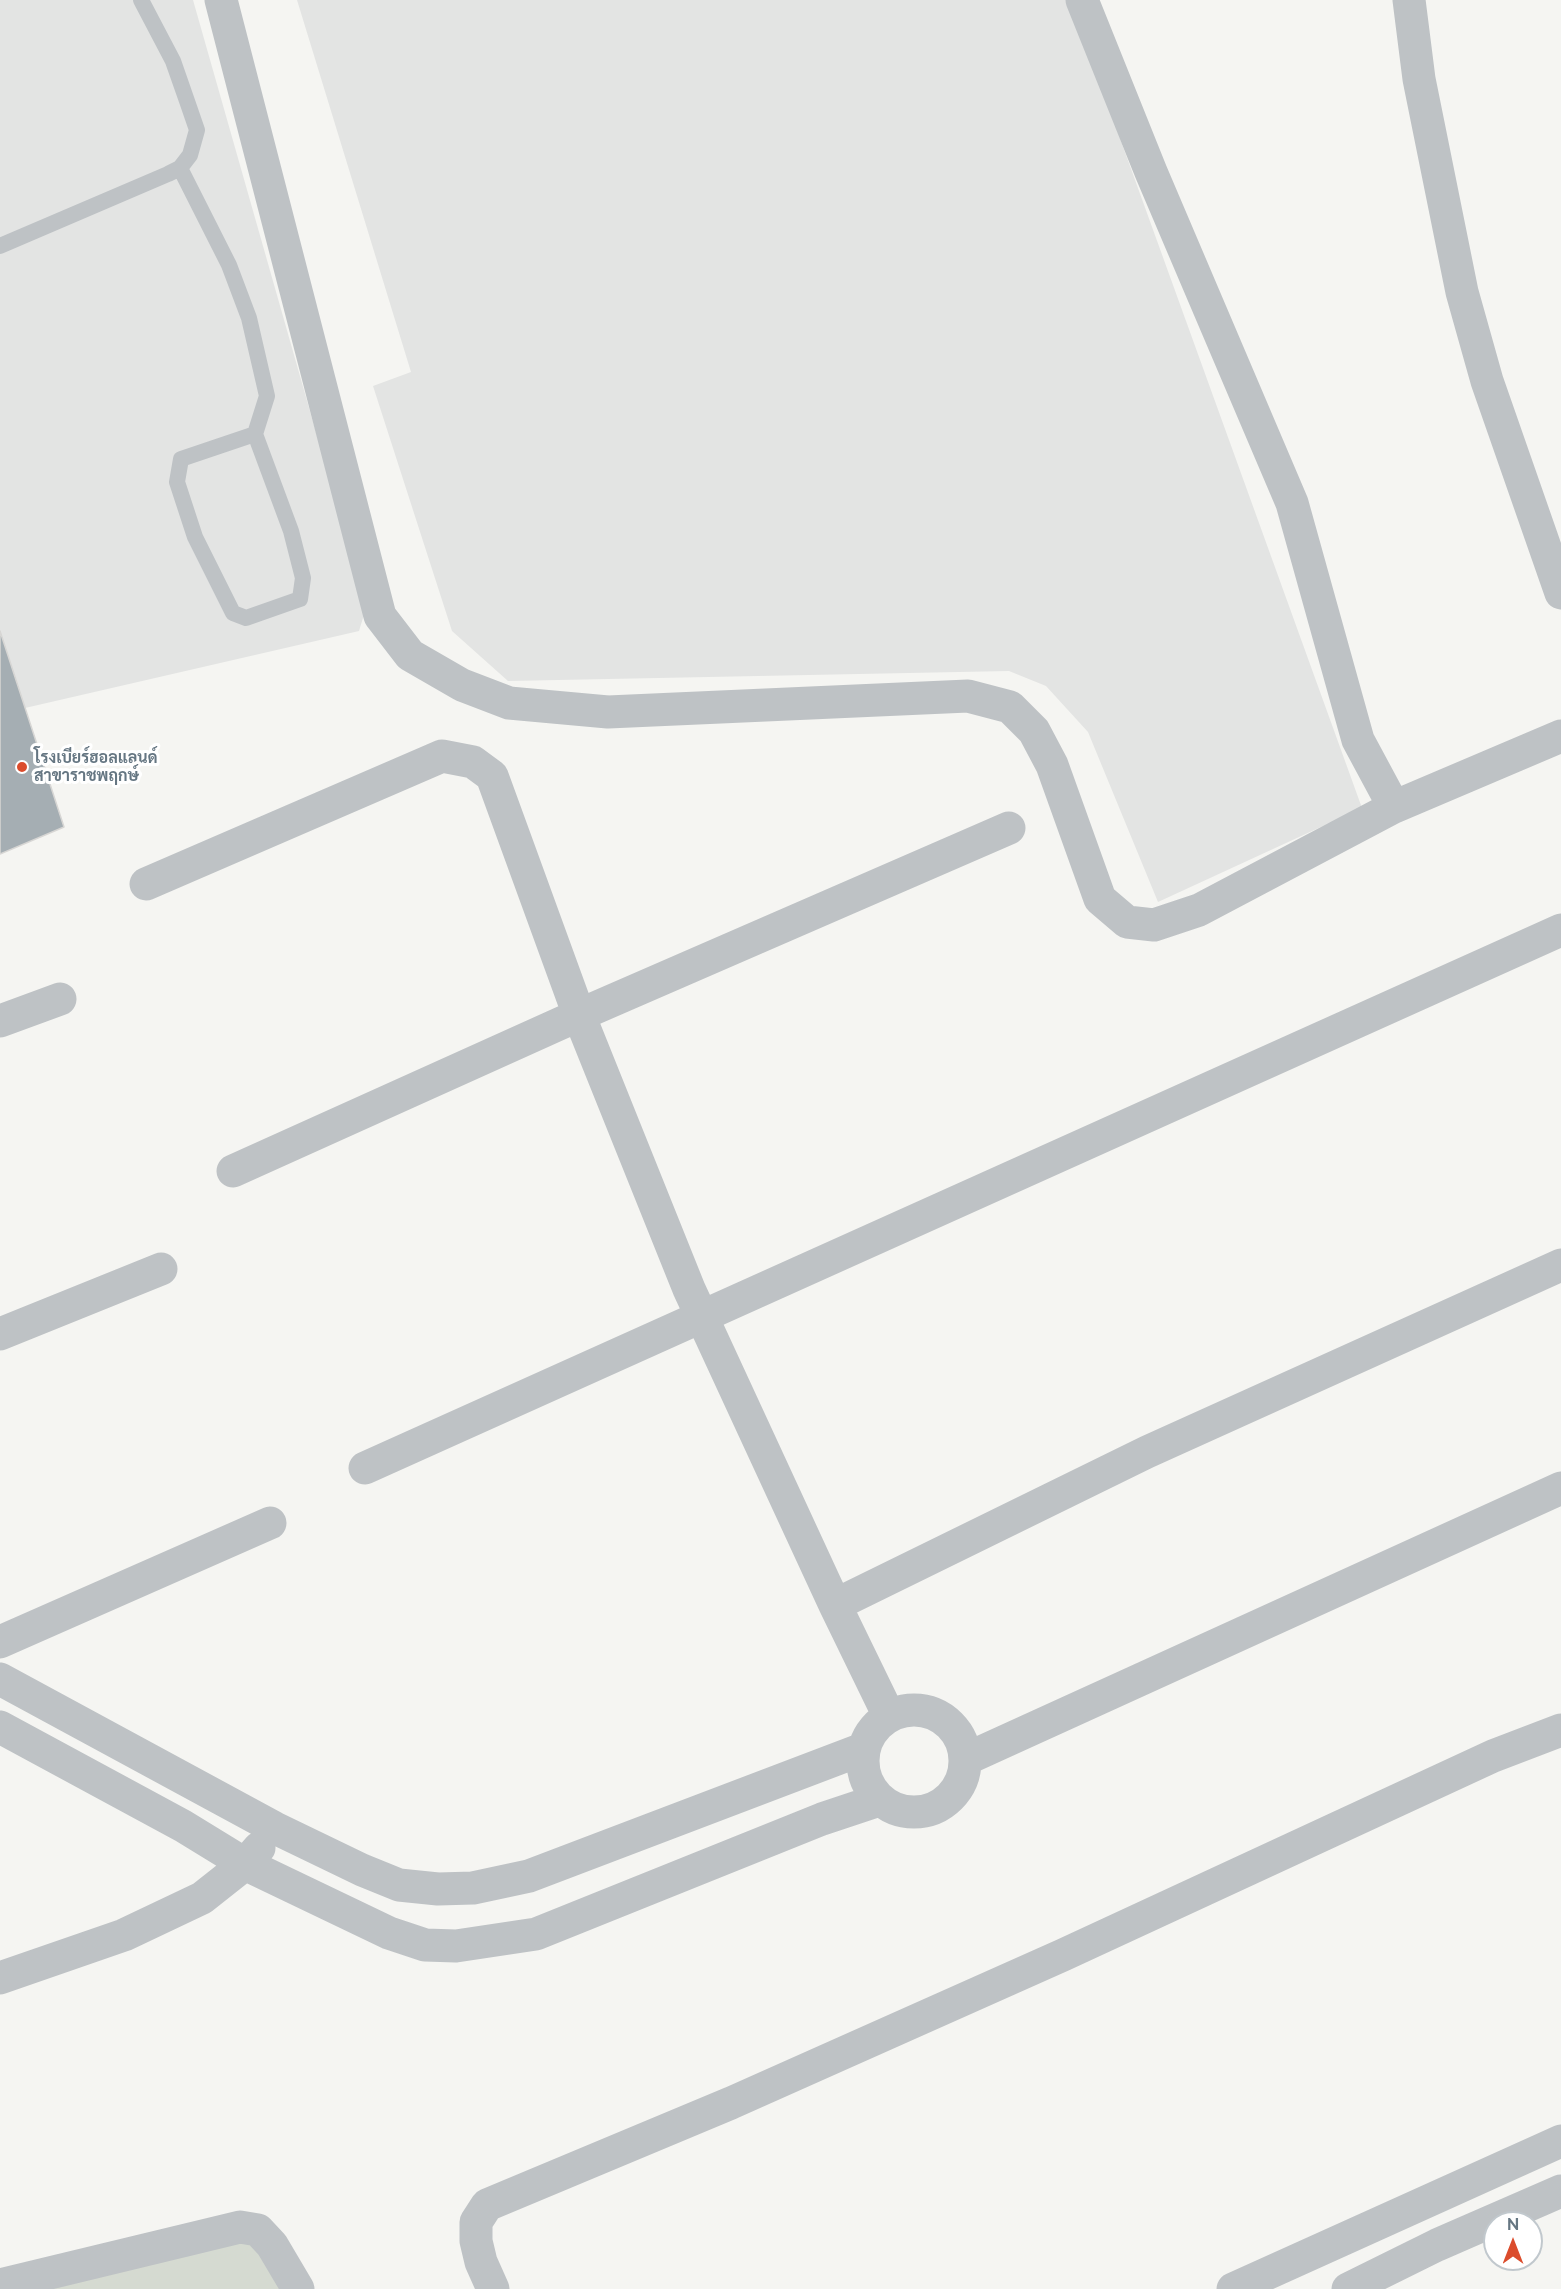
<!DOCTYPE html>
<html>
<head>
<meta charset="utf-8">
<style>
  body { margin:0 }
  #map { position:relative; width:1561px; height:2289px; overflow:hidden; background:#f5f5f2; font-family:Raleway,sans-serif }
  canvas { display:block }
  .north { position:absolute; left:1483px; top:2211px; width:60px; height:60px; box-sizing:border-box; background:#fff; border:2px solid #c1c8cd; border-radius:50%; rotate:0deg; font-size:16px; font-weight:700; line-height:24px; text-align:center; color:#657682 }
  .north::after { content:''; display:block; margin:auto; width:21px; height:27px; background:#db4c2c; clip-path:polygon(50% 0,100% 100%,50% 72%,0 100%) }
</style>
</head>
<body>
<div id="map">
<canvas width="1561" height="2289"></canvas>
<div class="north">N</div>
</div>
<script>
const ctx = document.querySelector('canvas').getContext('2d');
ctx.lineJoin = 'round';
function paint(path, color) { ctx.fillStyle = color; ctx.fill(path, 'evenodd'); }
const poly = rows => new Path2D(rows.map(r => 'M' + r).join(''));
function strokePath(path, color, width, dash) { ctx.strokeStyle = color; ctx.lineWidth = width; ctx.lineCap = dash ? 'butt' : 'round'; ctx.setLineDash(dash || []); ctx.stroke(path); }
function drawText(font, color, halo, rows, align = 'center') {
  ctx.font = font + ' Raleway,Sarabun,sans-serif'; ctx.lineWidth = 6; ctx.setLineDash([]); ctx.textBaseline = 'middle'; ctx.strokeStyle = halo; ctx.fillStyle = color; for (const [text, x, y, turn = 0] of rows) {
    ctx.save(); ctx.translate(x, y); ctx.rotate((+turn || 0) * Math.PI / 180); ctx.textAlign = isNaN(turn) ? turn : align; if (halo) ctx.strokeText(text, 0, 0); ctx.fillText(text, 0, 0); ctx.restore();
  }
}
paint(poly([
  [0,0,193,0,366,608,359,631,25,708,0,631],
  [297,0,1070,0,1362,808,1158,902,1088,732,1046,686,1009,671,508,681,452,631,373,386,411,372]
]), '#e3e4e3');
paint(poly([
  [240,2227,298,2289,0,2289]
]), '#d5dad1');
const building = poly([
  [0,631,64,827,0,854,0,631]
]);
paint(building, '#a5aeb3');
strokePath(building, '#d7d6d4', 1.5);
strokePath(poly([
  [180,168,229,265,249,318,267,396,255,434,181,459,177,482,195,537,233,613,246,618,300,599,303,578,291,531,255,434],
  [0,246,168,174,180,168,190,155,197,130,187,101,173,61,141,0]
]), '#bec2c5', 16);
strokePath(poly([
  [221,0,380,616,410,655,462,685,509,703,608,712,968,696,1010,707,1034,731,1052,765,1100,899,1127,922,1154,925,1199,910,1394,807,1561,736],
  [1082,0,1151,172,1292,503,1358,740,1394,807],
  [1409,0,1419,79,1462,292,1487,381,1561,593],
  [146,884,442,756,473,762,492,776,579,1015,689,1289,835,1605,889,1716],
  [0,1021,60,999],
  [233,1171,579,1015,1009,828],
  [0,1334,161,1269],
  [365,1468,1561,930],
  [835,1605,1147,1452,1561,1265],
  [0,1642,270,1523],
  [0,1679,275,1828,362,1870,399,1885,438,1889,473,1888,529,1876,863,1749],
  '863 1761a51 51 0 1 1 102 0a51 51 0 1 1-102 0Z',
  [0,1727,183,1826,245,1864,389,1933,425,1945,456,1946,536,1934,822,1819,879,1800],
  [966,1759,1561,1488],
  [0,1978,124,1935,202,1898,245,1864,259,1848],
  [0,2285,240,2227,258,2230,272,2245,298,2289],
  [493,2289,481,2262,476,2241,476,2222,487,2205,731,2103,1063,1955,1493,1756,1561,1730],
  [1233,2289,1561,2141],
  [1348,2289,1437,2245,1561,2191]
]), '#bec2c5', 33);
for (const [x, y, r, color] of [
  [22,767,6,"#db4c2c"]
]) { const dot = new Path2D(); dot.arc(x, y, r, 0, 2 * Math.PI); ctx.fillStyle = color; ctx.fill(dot); strokePath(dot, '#fff', 2); }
drawText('bold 16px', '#657682', '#fff', [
  ["โรงเบียร์ฮอลแลนด์",34,758],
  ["สาขาราชพฤกษ์",34,776]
], 'left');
</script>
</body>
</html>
